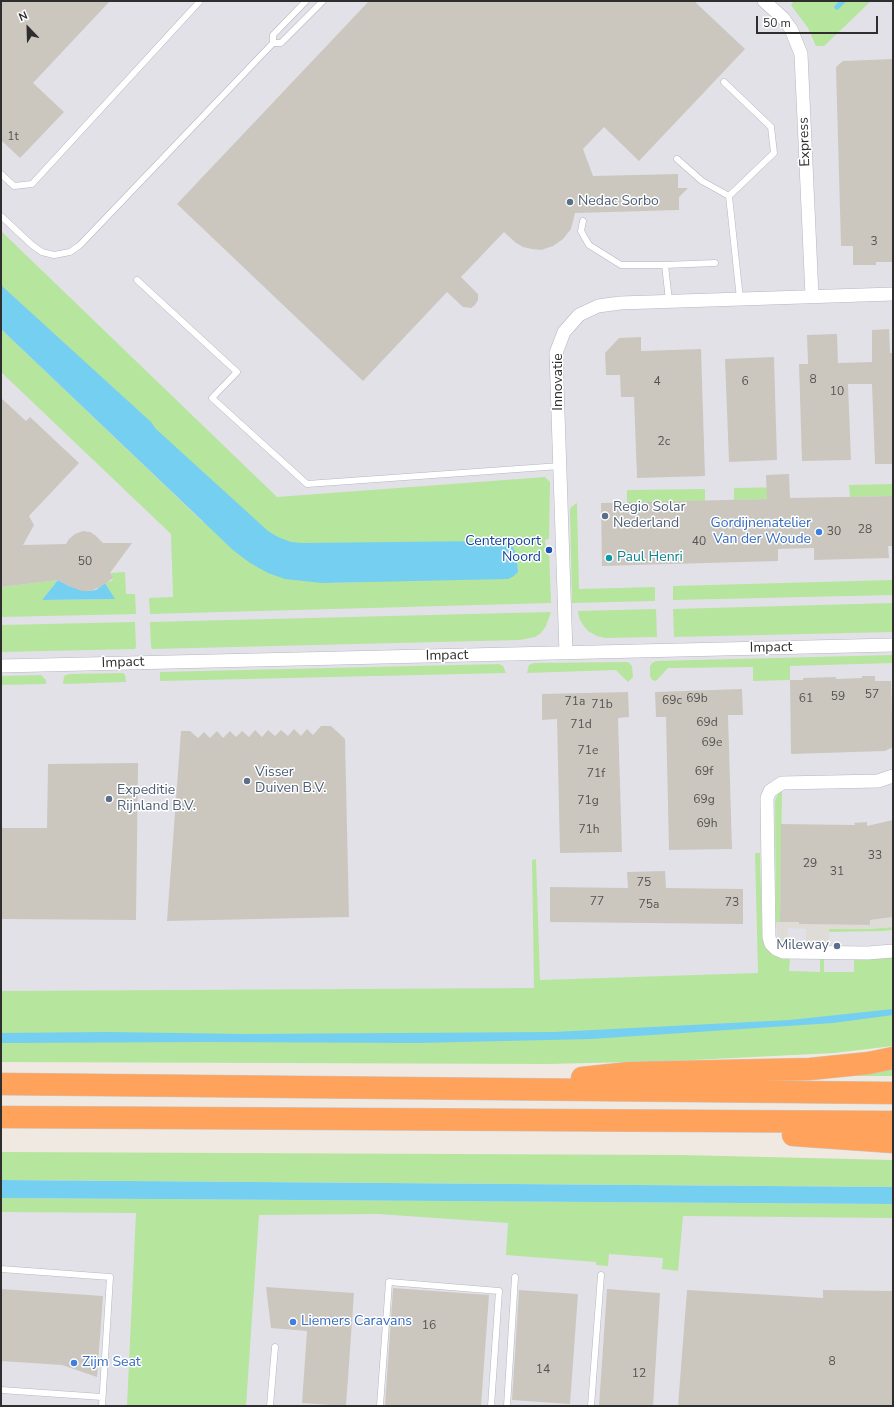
<!DOCTYPE html>
<html>
<head>
<meta charset="utf-8">
<style>
  body { margin:0 }
  #map { position:relative; width:894px; height:1407px; overflow:hidden; background:#efe9e1; font-family:"Nunito Sans",sans-serif }
  canvas { display:block }
  .frame { position:absolute; inset:0; border:2px solid #2e2e2e; pointer-events:none }
  .north { position:absolute; left:8px; top:8px; width:40px; height:40px; -webkit-text-stroke:3px #fff; paint-order:stroke; rotate:337deg; font-size:11px; font-weight:700; line-height:16px; text-align:center; color:#2e2e2e }
  .north::after { content:''; display:block; margin:auto; width:14px; height:18px; background:#2e2e2e; clip-path:polygon(50% 0,100% 100%,50% 72%,0 100%) }
  .scale { position:absolute; left:756px; top:16px; width:122px; height:18px; box-sizing:border-box; border:2px solid #2e2e2e; border-top:0; padding-left:5px; font-size:12px; line-height:14px; white-space:nowrap; color:#2e2e2e; -webkit-text-stroke:3px #fff; paint-order:stroke }
</style>
</head>
<body>
<div id="map">
<canvas width="894" height="1407"></canvas>
<div class="frame"></div>
<div class="north">N</div>
<div class="scale">50 m</div>
</div>
<script>
const ctx = document.querySelector('canvas').getContext('2d');
ctx.lineJoin = 'round';
function paint(path, color) { ctx.fillStyle = color; ctx.fill(path, 'evenodd'); }
const poly = rows => new Path2D(rows.map(r => 'M' + r).join(''));
function strokePath(path, color, width, dash) { ctx.strokeStyle = color; ctx.lineWidth = width; ctx.lineCap = dash ? 'butt' : 'round'; ctx.setLineDash(dash || []); ctx.stroke(path); }
function drawText(font, color, halo, rows, align = 'center') {
  ctx.font = font + ' "Nunito Sans",sans-serif'; ctx.lineWidth = 3; ctx.setLineDash([]); ctx.textBaseline = 'middle'; ctx.strokeStyle = halo; ctx.fillStyle = color; for (const [text, x, y, turn = 0] of rows) {
    ctx.save(); ctx.translate(x, y); ctx.rotate((+turn || 0) * Math.PI / 180); ctx.textAlign = isNaN(turn) ? turn : align; if (halo) ctx.strokeText(text, 0, 0); ctx.fillText(text, 0, 0); ctx.restore();
  }
}
paint(poly([
  [1,1,893,1,893,1012,1,1037],
  [1,1187,893,1195,893,1406,1,1406]
]), '#e3e1e8');
paint(poly([
  [799,1,871,1,824,46,816,46,808,28,791,5,793,2],
  [1,231,277,497,545,477,550,482,549,539,545,540,546,549,549,549,551,603,150,614,149,598,173,597,171,534,1,372,1,329,203,522,207,522,324,583,367,582,301,546,268,535,1,291],
  [893,484,893,496,850,497,849,485],
  [789,487,789,498,734,500,734,488],
  [705,489,705,501,627,503,627,490],
  [577,503,579,589,655,587,655,601,572,603,570,510,571,507],
  [125,572,126,594,135,594,136,614,1,617,1,587,58,580,42,600,114,599,100,574,110,582,113,579,110,573],
  [893,580,893,595,673,600,673,586],
  [893,603,893,632,674,637,673,609],
  [656,609,657,637,605,638,597,636,588,631,583,625,579,618,578,611],
  [551,612,546,626,541,633,535,637,520,640,152,649,151,646,150,622],
  [135,622,136,646,135,649,1,652,1,625],
  [893,655,893,663,790,666,790,680,753,681,753,667,668,668,656,681,652,680,650,676,650,666,652,663,656,661],
  [628,662,632,666,633,677,628,682,616,670,527,673,529,665,534,663],
  [499,664,503,666,506,673,160,681,160,672],
  [123,673,125,675,126,682,63,684,64,676,69,674],
  [41,675,46,680,46,684,1,685,1,676],
  [782,791,780,922,776,922,775,801,778,793],
  [755,853,760,853,762,936,764,945,774,955,790,959,789,971,820,972,820,959,824,959,824,972,854,972,854,959,893,958,893,1046,834,1053,672,1061,547,1064,1,1062,1,991,534,988,532,860,536,859,540,980,758,973],
  [893,927,893,930,883,931,829,932,829,929,867,929],
  [893,1065,893,1076,765,1076],
  [1,1152,681,1155,893,1160,893,1187,1,1180],
  [1,1198,893,1204,893,1218,683,1216,678,1271,662,1269,663,1258,609,1254,608,1266,596,1265,596,1262,506,1255,508,1223,378,1214,259,1215,246,1406,127,1406,136,1213,1,1212]
]), '#b6e59e');
paint(poly([
  [893,917,893,927,867,929,829,929,829,945,806,945,806,929,788,928,788,945,782,942,777,936,776,922,799,922,799,924,869,925,870,920]
]), '#dfdcd8');
paint(poly([
  [1,283,3,287,151,422,156,429,268,531,278,537,291,542,302,543,489,541,506,543,512,546,516,553,518,572,514,576,508,579,322,583,285,579,268,573,250,563,233,550,1,329],
  [58,580,69,586,86,591,96,590,105,583,115,599,42,600],
  [893,1009,893,1015,833,1023,591,1039,417,1043,207,1042,1,1043,1,1033,109,1032,245,1034,554,1032,790,1020],
  [1,1180,893,1187,893,1204,1,1198]
]), '#75cff0');
strokePath(poly([
  [837,7,843,1]
]), '#75cff0', 5);
paint(poly([
  [1,1,110,1,33,83,64,112,20,158,1,140],
  [369,1,694,1,745,49,639,161,604,127,583,149,593,176,678,174,678,188,688,188,679,197,679,210,575,213,571,229,563,239,553,246,541,250,532,249,523,247,515,242,504,232,461,277,478,294,478,300,475,305,471,308,463,307,447,292,363,381,177,204],
  [893,59,893,262,876,262,876,265,853,265,853,246,841,246,836,67,843,61],
  [889,329,890,353,893,353,893,464,875,464,872,384,848,384,851,460,802,461,799,364,808,364,807,335,837,334,838,363,872,362,872,330],
  [641,337,641,351,701,349,705,476,637,478,634,397,621,397,620,375,606,375,605,353,619,338],
  [774,357,777,460,729,462,725,359],
  [1,398,26,421,30,417,79,463,29,516,34,525,23,545,66,544,69,539,75,534,83,531,90,532,95,535,103,543,132,543,110,573,113,578,100,587,91,591,82,591,69,586,58,580,1,587],
  [789,474,790,498,893,496,893,546,888,546,889,558,814,560,814,548,778,549,778,561,602,566,601,503,767,499,766,475],
  [862,676,875,676,875,681,891,681,893,747,885,751,791,754,790,680,803,680,803,678,836,677,836,679,862,678],
  [742,689,743,715,728,715,732,849,669,850,666,717,656,717,655,692],
  [628,692,629,717,618,718,622,852,560,853,557,719,542,720,542,694],
  [321,726,331,726,345,739,349,917,167,921,181,731,190,731,198,738,204,732,210,738,217,731,223,738,230,731,236,737,242,731,249,737,255,730,262,737,268,730,275,736,281,730,288,736,294,729,301,736,307,729,313,735],
  [138,763,136,920,1,919,1,828,47,828,48,764],
  [893,820,893,917,870,920,870,925,799,924,799,922,780,922,781,824,855,825,854,823,867,822,867,826],
  [665,871,666,888,743,889,743,924,550,922,550,887,628,888,627,872],
  [266,1287,354,1293,346,1406,302,1403,307,1331,271,1328],
  [393,1288,489,1295,481,1406,385,1406],
  [1,1289,103,1296,97,1377,62,1365,1,1361],
  [607,1289,660,1293,653,1406,599,1406],
  [519,1290,578,1294,570,1404,512,1400],
  [687,1290,823,1298,823,1290,893,1291,893,1406,678,1406]
]), '#cbc7bf');
const lane = poly([
  [273,43,273,35,306,1],
  [724,82,771,127,774,153,729,196,740,299],
  [677,159,702,181,729,196],
  [1,174,14,186,32,184,200,1],
  [1,216,32,245,42,252,54,255,70,252,80,245,273,43,281,43,323,1],
  [583,221,581,231,589,245,621,265,665,265,669,301],
  [665,265,715,263],
  [137,280,237,372,212,398,307,484,560,466],
  [1,1269,110,1277,102,1406],
  [1,1390,102,1397],
  [270,1406,275,1347],
  [380,1406,389,1282,499,1291,491,1406],
  [507,1406,515,1277],
  [591,1406,601,1275]
]);
const street = poly([
  [764,1,783,18,791,29,801,54,812,296],
  [566,653,556,353,564,332,579,315,598,306,620,303,893,294],
  [1,666,893,645],
  [893,776,878,781,782,783,770,791,767,798,769,937,771,944,776,949,783,952,868,953,893,951]
]);
const highway = poly([
  [582,1078,629,1073,810,1069,869,1063,893,1058],
  [1,1084,893,1093],
  [1,1117,893,1122],
  [793,1135,893,1142]
]);
strokePath(lane, '#b4b7c1', 7);
strokePath(street, '#b4b7c1', 14);
strokePath(highway, '#c9c9c9', 23);
strokePath(lane, '#fff', 6);
strokePath(street, '#fff', 13);
strokePath(highway, '#ffa35c', 22);
for (const [x, y, r, color] of [
  [570,202,4,"#5c6f8a"],
  [605,516,4,"#5c6f8a"],
  [819,532,4,"#3f7fe0"],
  [549,550,4,"#1a4fb4"],
  [609,558,4,"#0f9aa8"],
  [247,781,4,"#5c6f8a"],
  [109,799,4,"#5c6f8a"],
  [837,946,4,"#5c6f8a"],
  [293,1322,4,"#3f7fe0"],
  [74,1363,4,"#3f7fe0"]
]) { const dot = new Path2D(); dot.arc(x, y, r, 0, 2 * Math.PI); ctx.fillStyle = color; ctx.fill(dot); strokePath(dot, '#fff', 1.5); }
drawText('12px', '#555452', null, [
  ["1t",13,137],
  ["3",874,242],
  ["8",813,380],
  ["4",657,382],
  ["6",745,382],
  ["10",837,392],
  ["2c",664,442],
  ["28",865,530],
  ["30",834,532],
  ["40",699,542],
  ["50",85,562],
  ["57",872,695],
  ["59",838,697],
  ["69b",697,699],
  ["61",806,699],
  ["69c",672,701],
  ["71a",575,702],
  ["71b",602,705],
  ["69d",707,723],
  ["71d",581,725],
  ["69e",712,743],
  ["71e",588,751],
  ["69f",704,772],
  ["71f",596,774],
  ["69g",704,800],
  ["71g",588,801],
  ["69h",707,824],
  ["71h",589,830],
  ["33",875,856],
  ["29",810,864],
  ["31",837,872],
  ["75",644,883],
  ["77",597,902],
  ["73",732,903],
  ["75a",649,905],
  ["16",429,1326],
  ["8",832,1362],
  ["14",543,1370],
  ["12",639,1374]
]);
drawText('14px', '#2e2e2e', '#fff', [
  ["Express",805,142,-92],
  ["Innovatie",559,382,-90],
  ["Impact",771,648,-1],
  ["Impact",447,656,-1],
  ["Impact",123,663,-2]
]);
drawText('14px', '#4e5e75', '#fff', [
  ["Nedac Sorbo",578,202],
  ["Regio Solar",613,508],
  ["Nederland",613,524],
  ["Visser",255,773],
  ["Duiven B.V.",255,789],
  ["Expeditie",117,791],
  ["Rijnland B.V.",117,807],
  ["Mileway",829,946,"right"]
], 'left');
drawText('14px', '#366cbe', '#fff', [
  ["Gordijnenatelier",811,524,"right"],
  ["Van der Woude",811,540,"right"],
  ["Liemers Caravans",301,1322],
  ["Zijm Seat",82,1363]
], 'left');
drawText('14px', '#164399', '#fff', [
  ["Centerpoort",541,542],
  ["Noord",541,558]
], 'right');
drawText('14px', '#0d838f', '#fff', [
  ["Paul Henri",617,558]
], 'left');
</script>
</body>
</html>
